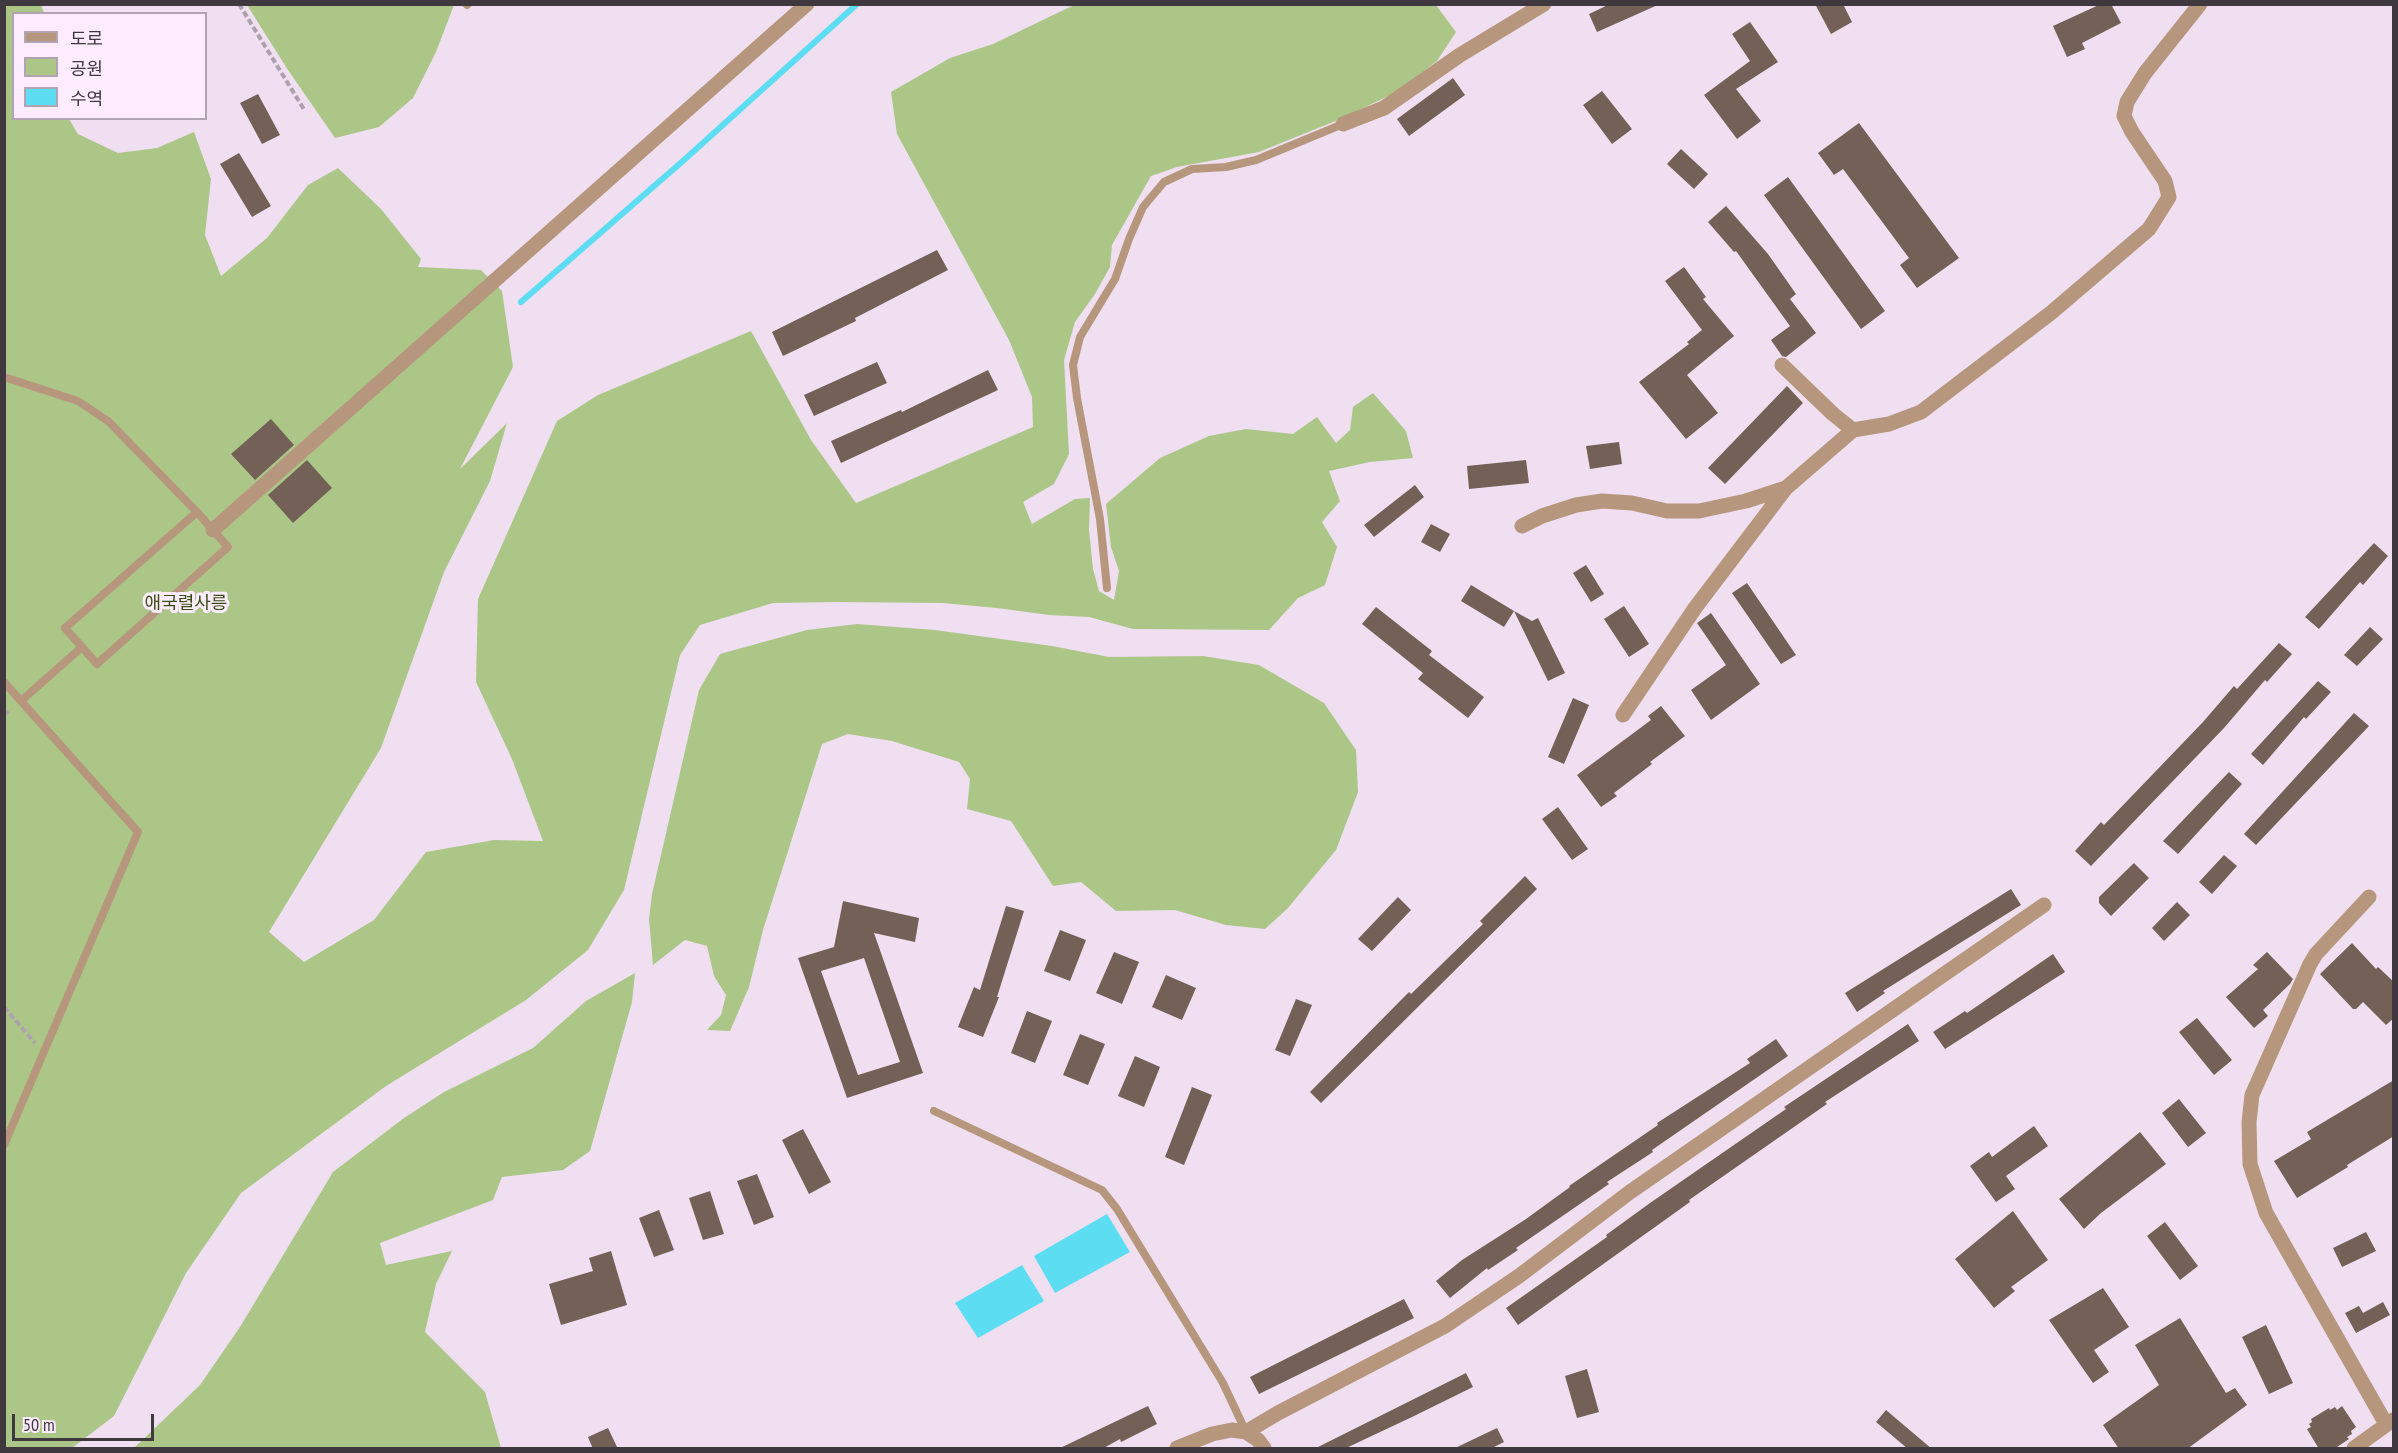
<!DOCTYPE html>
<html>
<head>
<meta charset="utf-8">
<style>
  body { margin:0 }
  #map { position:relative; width:2398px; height:1453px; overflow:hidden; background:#efdff0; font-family:"PT Sans Narrow","Noto Sans KR",sans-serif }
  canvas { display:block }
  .frame { position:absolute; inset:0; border:6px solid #3f393f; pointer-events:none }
  .legend { position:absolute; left:12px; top:12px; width:195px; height:108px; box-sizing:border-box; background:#fdecfe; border:2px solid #b1a4b2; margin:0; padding:8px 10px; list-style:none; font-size:18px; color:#3f393f }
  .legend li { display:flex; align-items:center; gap:12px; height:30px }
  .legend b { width:30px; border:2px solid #b1a4b2 }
  .scale { position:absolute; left:12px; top:1414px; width:142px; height:27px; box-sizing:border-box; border:3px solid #3f393f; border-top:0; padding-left:8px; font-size:18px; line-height:21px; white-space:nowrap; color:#3f393f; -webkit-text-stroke:4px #fdecfe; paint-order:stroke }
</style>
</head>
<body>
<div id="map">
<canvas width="2398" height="1453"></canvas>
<div class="frame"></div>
<ul class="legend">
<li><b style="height:8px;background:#b6977d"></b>도로</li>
<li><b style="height:16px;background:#acc688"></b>공원</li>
<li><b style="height:16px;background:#5cddf1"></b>수역</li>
</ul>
<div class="scale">50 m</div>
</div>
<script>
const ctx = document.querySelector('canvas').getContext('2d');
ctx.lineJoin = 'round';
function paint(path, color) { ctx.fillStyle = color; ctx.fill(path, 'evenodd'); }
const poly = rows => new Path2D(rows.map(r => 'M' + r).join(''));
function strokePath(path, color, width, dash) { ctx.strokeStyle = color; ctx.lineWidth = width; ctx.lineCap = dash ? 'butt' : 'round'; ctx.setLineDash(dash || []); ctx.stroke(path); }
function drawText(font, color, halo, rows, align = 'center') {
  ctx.font = font + ' "PT Sans Narrow","Noto Sans KR",sans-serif'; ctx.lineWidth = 6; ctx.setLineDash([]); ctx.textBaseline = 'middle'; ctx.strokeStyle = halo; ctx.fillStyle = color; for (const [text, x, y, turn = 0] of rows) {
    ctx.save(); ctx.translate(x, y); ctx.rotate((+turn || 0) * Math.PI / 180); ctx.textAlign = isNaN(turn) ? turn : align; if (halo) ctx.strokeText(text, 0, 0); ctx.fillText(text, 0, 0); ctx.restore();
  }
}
paint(poly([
  [5,5,41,5,44,13,14,14,14,118,69,119,78,134,118,153,157,148,194,132,211,179,205,235,221,276,267,238,308,185,338,168,381,209,421,259,418,267,481,270,502,291,513,367,460,469,507,423,490,481,444,572,381,748,269,932,304,962,374,920,426,852,494,840,543,841,512,759,476,682,478,599,557,421,598,395,751,331,811,440,856,503,1033,427,1032,397,1009,340,897,134,891,92,950,58,993,44,1074,5,1436,5,1456,32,1437,61,1395,93,1338,120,1259,152,1177,167,1151,176,1112,245,1110,267,1095,294,1075,322,1064,360,1069,454,1054,484,1023,502,1032,524,1075,499,1090,498,1089,530,1093,569,1099,591,1114,600,1119,571,1111,547,1106,504,1160,458,1209,436,1246,429,1293,434,1317,417,1336,443,1350,430,1353,407,1373,393,1406,431,1413,458,1370,462,1329,471,1340,501,1322,522,1337,547,1325,585,1298,598,1269,630,1133,629,1089,617,1049,615,997,608,942,603,836,602,773,603,700,625,680,655,624,890,588,950,526,1000,386,1086,241,1193,186,1273,114,1416,72,1448,5,1448],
  [247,5,454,5,436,52,413,98,379,127,335,138,288,70],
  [857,624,935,630,1052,646,1109,657,1203,656,1259,665,1324,703,1356,750,1358,792,1336,850,1288,908,1265,929,1226,925,1175,910,1116,911,1081,882,1053,886,1011,821,967,809,970,779,959,762,892,741,848,734,822,744,763,930,749,987,730,1031,707,1030,721,1015,726,995,714,976,707,946,685,940,653,965,649,919,652,894,699,690,720,654,807,630],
  [635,973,632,1002,590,1151,563,1170,502,1177,493,1200,380,1243,386,1265,452,1251,436,1284,425,1332,485,1392,501,1448,134,1448,200,1385,240,1327,333,1172,404,1118,444,1092,533,1048,586,1001]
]), '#acc688');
paint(poly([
  [1107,1214,1130,1252,1055,1293,1034,1256],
  [1022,1265,1044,1301,978,1338,955,1303]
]), '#5cddf1');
strokePath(poly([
  [521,302,684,160,857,4]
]), '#5cddf1', 6);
paint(poly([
  [1610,4,1660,4,1597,32,1589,14],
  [1815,4,1843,4,1852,22,1831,34],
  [2101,4,2111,4,2121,23,2082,43,2085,49,2067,57,2053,26],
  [1750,22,1778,62,1736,89,1761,121,1737,139,1704,95,1750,61,1732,34],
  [1453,78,1465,95,1409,136,1397,119],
  [1602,91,1632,129,1612,144,1583,105],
  [258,94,280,135,262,144,240,103],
  [1859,123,1959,258,1917,288,1900,265,1909,258,1843,169,1834,175,1818,153],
  [1681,149,1708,174,1694,189,1667,164],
  [239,153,271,206,252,217,220,164],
  [1788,177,1885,311,1861,329,1764,195],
  [1726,206,1768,254,1796,294,1790,299,1816,333,1786,357,1782,356,1771,340,1790,326,1736,251,1734,252,1708,222],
  [937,250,948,270,855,318,856,321,783,356,772,332],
  [1684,267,1706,297,1703,299,1734,336,1687,375,1718,413,1686,439,1639,382,1689,344,1687,342,1702,330,1665,281],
  [877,362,887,383,814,416,804,395],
  [988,370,998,390,841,463,831,441,901,410,902,412],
  [1787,386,1803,403,1725,484,1708,468],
  [271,419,294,445,255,480,231,454],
  [1619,442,1622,464,1590,469,1586,446],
  [307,460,332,488,293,523,268,495],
  [1526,460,1529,483,1469,489,1467,466],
  [1415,485,1424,497,1374,537,1364,525],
  [1431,524,1450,534,1440,552,1421,542],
  [2374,543,2388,556,2363,585,2360,582,2319,629,2305,617],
  [1586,565,1604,594,1591,602,1573,573],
  [1747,583,1796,655,1781,664,1732,593],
  [1471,585,1514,611,1504,627,1461,601],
  [1624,606,1649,644,1629,657,1604,619],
  [1376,607,1432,651,1429,655,1484,697,1468,718,1418,679,1423,673,1362,624],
  [1514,611,1532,621,1538,618,1565,673,1548,681],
  [1711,613,1760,684,1711,720,1691,690,1726,665,1697,623],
  [2370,627,2383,639,2357,666,2344,655],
  [2279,643,2292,654,2267,682,2265,680,2224,728,2091,866,2075,851,2101,822,2104,825,2203,722,2234,686,2237,689],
  [2318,681,2331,692,2306,719,2304,717,2263,765,2251,754],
  [1573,698,1589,705,1564,764,1548,757],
  [1661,706,1685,736,1650,762,1652,764,1614,793,1617,796,1601,807,1577,775,1651,720,1648,716],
  [2354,713,2369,726,2256,845,2244,834],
  [2229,772,2242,784,2178,854,2163,841],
  [1558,807,1588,849,1572,860,1542,819],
  [2224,855,2237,866,2212,894,2199,882],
  [2134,863,2149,878,2111,916,2099,903,2099,897],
  [1525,876,1537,889,1321,1103,1310,1092,1409,992,1411,994,1483,924,1480,921],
  [2011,889,2021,905,1883,991,1885,993,1857,1012,1845,993],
  [1398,897,1411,910,1372,951,1358,939],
  [843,901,919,918,915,942,874,933,923,1073,847,1098,798,958,834,947],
  [864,958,900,1062,858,1075,821,971],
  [2177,902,2190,915,2164,941,2152,928],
  [1006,906,1024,911,997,997,999,997,983,1037,958,1027,974,987,980,990],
  [1060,930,1086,940,1070,981,1044,971],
  [2352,943,2376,969,2378,967,2394,982,2394,1018,2386,1025,2363,1002,2356,1009,2353,1009,2320,974],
  [1114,952,1139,962,1122,1004,1096,993],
  [2267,952,2293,979,2290,984,2263,1010,2268,1016,2254,1028,2226,997,2258,969,2253,965],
  [2053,954,2065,972,1945,1049,1933,1032,1965,1011,1967,1013],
  [1166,975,1196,988,1182,1020,1152,1007],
  [1296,999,1312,1005,1290,1056,1275,1050],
  [1027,1011,1052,1021,1035,1063,1011,1053],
  [2197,1018,2232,1060,2214,1075,2179,1032],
  [1908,1024,1919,1041,1825,1102,1827,1104,1689,1200,1690,1202,1518,1325,1506,1308,1607,1237,1606,1235,1650,1203,1786,1109,1784,1107],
  [1080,1034,1105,1044,1088,1085,1063,1075],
  [1776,1039,1788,1056,1652,1150,1653,1152,1607,1182,1609,1184,1516,1248,1518,1250,1488,1270,1487,1268,1450,1298,1436,1281,1462,1260,1526,1219,1570,1187,1569,1186,1658,1125,1657,1123,1750,1063,1747,1059],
  [1135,1056,1160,1067,1144,1107,1118,1096],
  [2394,1080,2394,1136,2347,1165,2348,1167,2297,1198,2274,1161,2311,1139,2307,1132],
  [1192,1087,1212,1095,1184,1165,1165,1157],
  [2179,1099,2206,1133,2188,1147,2162,1113],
  [2034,1126,2048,1146,2006,1176,2015,1189,1996,1202,1970,1166,1989,1152,1992,1157],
  [803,1129,831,1182,809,1194,782,1140],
  [2140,1132,2166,1164,2101,1213,2084,1229,2059,1199],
  [757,1174,774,1217,754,1225,737,1181],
  [710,1191,724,1234,703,1240,689,1198],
  [659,1210,674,1250,654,1257,639,1218],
  [2013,1211,2048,1260,2011,1287,2015,1291,1994,1308,1955,1259],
  [2165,1222,2198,1266,2180,1280,2147,1236],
  [2366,1232,2376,1251,2342,1267,2333,1248],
  [611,1251,627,1305,561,1325,549,1284,593,1271,589,1258],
  [2103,1288,2129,1327,2094,1350,2109,1372,2093,1383,2049,1320],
  [1404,1299,1414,1318,1259,1394,1250,1377],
  [2383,1302,2390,1315,2356,1333,2345,1313,2359,1306,2363,1313],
  [2180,1318,2226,1393,2235,1388,2247,1405,2187,1449,2119,1449,2103,1425,2159,1385,2135,1345],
  [2266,1325,2293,1383,2269,1394,2242,1337],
  [1587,1369,1599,1412,1577,1418,1565,1376],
  [1466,1373,1473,1387,1412,1417,1344,1449,1314,1449],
  [1148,1406,1157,1424,1121,1442,1120,1439,1102,1449,1058,1449],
  [2342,1406,2356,1427,2351,1431,2352,1434,2347,1437,2349,1439,2334,1449,2319,1449,2307,1429,2311,1427,2309,1424,2312,1422,2311,1419,2329,1408,2330,1410,2335,1407,2337,1410],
  [1886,1410,1932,1449,1908,1449,1876,1422],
  [608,1428,618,1449,593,1449,588,1437],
  [1497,1428,1504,1442,1490,1449,1453,1449]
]), '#736056');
strokePath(poly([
  [239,4,305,111],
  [4,715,11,709],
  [4,1007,35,1043]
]), '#aea1ae', 4, [6, 3]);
strokePath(poly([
  [467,5,468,4],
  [4,377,78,401,108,421,197,512],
  [197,512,228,547,97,664,65,628,197,512],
  [1107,588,1100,519,1077,398,1073,365,1080,337,1115,279,1129,239,1143,207,1164,182,1192,169,1226,167,1256,160,1343,124],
  [4,682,138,832,4,1145],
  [21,701,82,647],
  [934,1111,1102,1190,1117,1209,1223,1383,1246,1432]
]), '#b6977d', 8);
strokePath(poly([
  [1343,124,1384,108,1460,55,1544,4],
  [1782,365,1833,414,1853,430],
  [1522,526,1542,516,1576,505,1602,501,1632,503,1667,511,1699,511,1746,501,1786,488],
  [213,530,807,4],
  [1623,715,1695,608,1786,488,1853,430,1889,424,1921,412,2052,312,2149,229,2169,197,2165,181,2132,132,2124,116,2127,102,2145,73,2200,4],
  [2369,897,2316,954,2310,964,2252,1095,2249,1122,2250,1164,2266,1213,2386,1424],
  [1246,1432,1278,1413,1445,1326,1519,1276,1630,1192,2044,905],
  [1177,1448,1212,1434,1232,1430,1246,1432,1258,1440,1264,1448],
  [2354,1448,2393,1420]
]), '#b6977d', 15);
drawText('18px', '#3a4e13', '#fdecfe', [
  ["애국렬사릉",186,604]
]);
</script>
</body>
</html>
